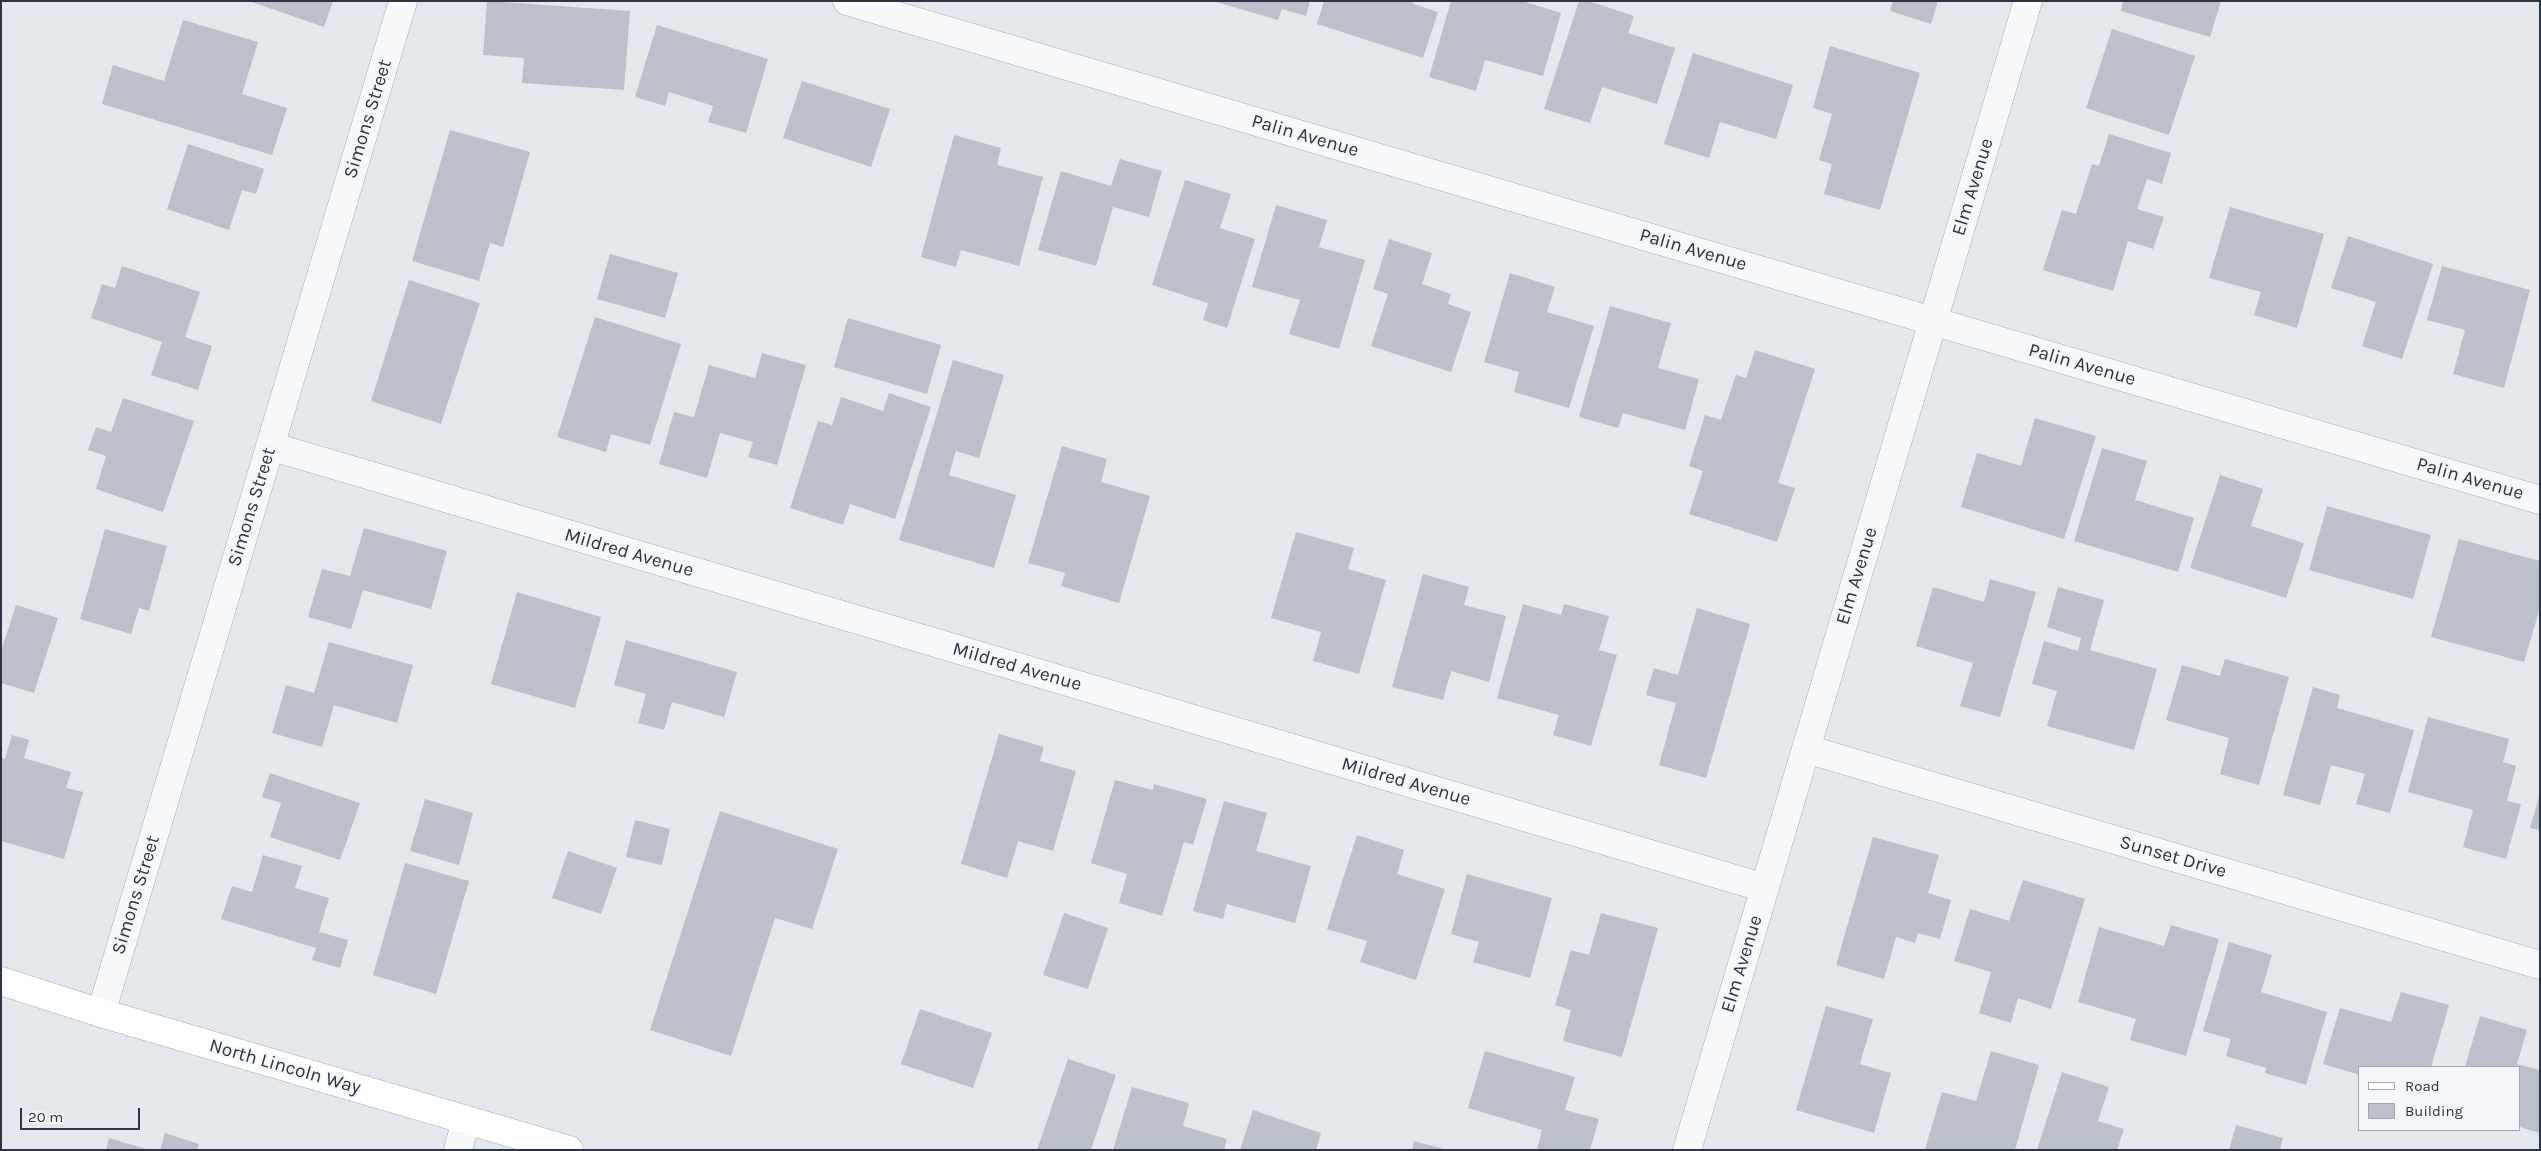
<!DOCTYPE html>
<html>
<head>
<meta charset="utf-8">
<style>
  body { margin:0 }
  #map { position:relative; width:2541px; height:1151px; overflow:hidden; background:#e4e7ec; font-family:Karla,sans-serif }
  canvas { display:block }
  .frame { position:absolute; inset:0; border:2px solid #2b3445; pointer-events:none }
  .legend { position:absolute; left:2358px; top:1066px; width:162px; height:65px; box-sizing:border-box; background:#f4f6f9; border:1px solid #a4a8b1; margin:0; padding:6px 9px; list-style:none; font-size:15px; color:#2b3445 }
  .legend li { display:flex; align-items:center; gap:10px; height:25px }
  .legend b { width:25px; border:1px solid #a4a8b1 }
  .scale { position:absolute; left:20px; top:1108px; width:120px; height:22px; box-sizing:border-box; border:2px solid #2b3445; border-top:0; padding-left:6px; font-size:15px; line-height:18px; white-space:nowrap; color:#2b3445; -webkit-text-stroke:4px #f4f6f9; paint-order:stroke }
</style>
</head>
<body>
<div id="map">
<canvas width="2541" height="1151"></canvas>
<div class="frame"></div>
<ul class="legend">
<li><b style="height:6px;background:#fff"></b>Road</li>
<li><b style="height:14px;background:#bbc0ca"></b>Building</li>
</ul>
<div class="scale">20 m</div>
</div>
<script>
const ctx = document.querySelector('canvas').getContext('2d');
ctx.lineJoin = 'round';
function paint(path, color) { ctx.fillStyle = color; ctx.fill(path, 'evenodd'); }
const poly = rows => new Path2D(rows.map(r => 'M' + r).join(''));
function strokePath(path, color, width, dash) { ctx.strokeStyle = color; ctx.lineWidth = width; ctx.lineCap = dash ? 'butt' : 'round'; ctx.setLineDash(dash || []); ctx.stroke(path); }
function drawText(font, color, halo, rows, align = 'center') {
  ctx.font = font + ' Karla,sans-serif'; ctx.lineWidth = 4; ctx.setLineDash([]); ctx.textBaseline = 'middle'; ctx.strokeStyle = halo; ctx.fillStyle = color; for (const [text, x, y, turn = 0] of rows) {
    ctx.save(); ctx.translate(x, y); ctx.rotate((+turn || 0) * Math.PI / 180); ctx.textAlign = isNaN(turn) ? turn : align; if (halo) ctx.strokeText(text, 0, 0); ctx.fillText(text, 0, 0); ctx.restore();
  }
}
paint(poly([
  [249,1,333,1,324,27],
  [487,1,630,11,624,90,522,83,524,58,483,55],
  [1213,1,1310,1,1306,16,1282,9,1278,20],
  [1324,1,1414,1,1413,4,1438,12,1423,58,1317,24],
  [1451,1,1522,1,1561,13,1543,76,1485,60,1476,91,1429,77],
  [1579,1,1588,1,1634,16,1628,33,1675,48,1657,104,1602,87,1590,123,1544,109],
  [1893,1,1938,1,1931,24,1890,11],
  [2123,1,2221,1,2210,37,2121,11],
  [183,20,258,42,242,94,287,108,272,155,102,104,113,65,164,81],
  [657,25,768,59,746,133,708,122,713,106,669,92,665,106,635,97],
  [2112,29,2195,56,2169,135,2086,108],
  [1830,46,1920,73,1880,210,1824,194,1832,164,1819,160,1832,114,1813,108],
  [1693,53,1793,85,1776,139,1720,122,1709,158,1664,144],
  [802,81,890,109,871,167,783,138],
  [450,130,530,152,503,247,490,243,479,281,412,261],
  [2109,134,2171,153,2162,184,2147,179,2137,209,2164,217,2153,249,2128,241,2113,291,2043,270,2062,210,2076,214,2092,164,2099,166],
  [954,135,1001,148,997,165,1043,177,1019,266,961,250,956,267,921,257],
  [188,144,264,169,256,194,242,190,229,230,167,209],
  [1120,159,1162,171,1149,217,1113,207,1096,266,1038,250,1061,171,1111,186],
  [1185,180,1231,194,1220,228,1255,239,1227,328,1203,320,1208,303,1152,285],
  [1276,205,1327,220,1319,247,1365,260,1339,349,1289,334,1300,300,1252,287],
  [2230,207,2324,234,2297,328,2254,315,2261,292,2209,278],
  [2348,236,2433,264,2402,359,2362,346,2376,302,2331,288],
  [1389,239,1432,253,1422,284,1451,294,1448,304,1471,312,1451,372,1371,346,1388,294,1373,289],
  [610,254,678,273,665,318,597,299],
  [122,266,200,292,185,337,212,346,198,390,151,375,162,342,91,318,102,284,115,288],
  [2442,266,2530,290,2504,388,2453,374,2465,330,2427,320],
  [1510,273,1555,287,1547,312,1594,326,1569,408,1514,392,1519,372,1484,362],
  [409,280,480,303,441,424,371,401],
  [1610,306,1671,323,1658,368,1699,379,1685,430,1623,413,1618,428,1579,417],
  [595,317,681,344,650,445,611,434,606,452,557,437],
  [848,318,941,345,927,394,834,367],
  [1755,350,1815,369,1778,483,1795,488,1777,542,1689,514,1703,471,1689,466,1705,415,1721,420,1736,375,1746,378],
  [762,353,806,365,777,465,748,457,753,442,720,433,707,478,659,464,674,412,694,417,709,365,755,378],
  [953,360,1004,375,979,458,956,451,949,475,1016,495,994,568,899,540],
  [889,393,931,407,895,519,850,504,843,525,790,508,818,421,832,425,841,397,883,411],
  [123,398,194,421,163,512,96,489,106,456,88,450,96,427,111,432],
  [2035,418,2096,436,2064,539,1961,507,1977,453,2021,466],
  [1062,446,1107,459,1101,482,1150,496,1119,603,1061,586,1065,573,1028,563],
  [2102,448,2147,461,2135,500,2194,518,2178,572,2074,541],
  [2220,475,2263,489,2251,526,2304,543,2286,598,2190,568],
  [2327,506,2431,535,2413,599,2309,570],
  [364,528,447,551,431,609,363,590,351,629,308,617,322,569,350,576],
  [105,529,167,546,149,611,139,608,131,634,80,619],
  [1296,532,1354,548,1348,569,1386,580,1359,674,1313,661,1321,632,1271,618],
  [2459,539,2540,561,2540,608,2524,662,2431,637],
  [1423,574,1469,587,1464,605,1506,616,1489,682,1451,671,1443,700,1392,687],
  [1990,579,2036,592,2000,717,1960,706,1973,663,1916,646,1933,587,1984,602],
  [2058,587,2104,600,2090,650,2157,669,2134,750,2047,726,2057,691,2032,684,2044,641,2078,651,2081,638,2047,627],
  [517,592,601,617,575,708,491,684],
  [1523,604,1561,615,1564,604,1609,616,1599,650,1617,655,1591,746,1553,735,1559,715,1497,698],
  [16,605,58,618,34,693,1,683,1,651],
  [1697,608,1750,624,1706,778,1659,765,1676,703,1646,695,1654,668,1678,675],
  [626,640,737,672,724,717,672,702,664,730,638,723,646,694,614,685],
  [329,642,413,665,397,723,334,705,322,747,272,733,286,685,314,693],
  [2225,659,2289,677,2259,785,2220,774,2229,738,2166,720,2182,665,2220,676],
  [2313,687,2340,695,2337,708,2414,730,2390,813,2356,804,2365,774,2331,765,2320,805,2283,795],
  [2428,717,2509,739,2503,762,2516,766,2507,801,2521,804,2506,859,2463,847,2473,810,2408,792],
  [999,734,1044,747,1040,761,1076,771,1053,851,1018,841,1007,878,961,864],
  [12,735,29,740,24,758,71,772,66,788,83,792,64,859,1,841,1,761,2,758,5,759],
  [270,773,360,803,340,860,270,837,281,803,262,797],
  [1115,780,1153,790,1154,784,1207,799,1193,845,1184,842,1162,916,1119,903,1127,874,1091,863],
  [2539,797,2540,797,2540,830,2530,828],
  [425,799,473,813,459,865,410,851],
  [1224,801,1267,813,1256,851,1311,866,1295,923,1227,904,1223,919,1193,911],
  [720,811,838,849,812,929,775,918,731,1056,650,1030],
  [635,820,670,829,662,865,626,857],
  [1357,835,1404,850,1397,874,1445,889,1416,980,1360,962,1367,941,1327,929],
  [1873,837,1939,855,1928,893,1951,900,1940,939,1918,933,1915,943,1896,937,1884,979,1836,965],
  [568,851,617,868,601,914,552,898],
  [263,855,302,866,295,888,329,898,319,932,348,940,340,968,312,960,316,948,221,919,232,886,252,892],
  [405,863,469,881,436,994,373,975],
  [1467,874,1552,898,1530,978,1473,962,1479,942,1451,934],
  [2023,880,2085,899,2051,1009,2018,998,2011,1023,1979,1013,1991,972,1954,961,1970,909,2009,921],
  [1064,913,1108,928,1088,989,1043,975],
  [1601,913,1658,928,1622,1057,1563,1041,1571,1010,1555,1005,1571,950,1589,955],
  [2171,925,2219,939,2186,1056,2130,1040,2136,1019,2078,1002,2099,927,2164,946],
  [2229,942,2272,955,2261,992,2327,1012,2306,1085,2265,1073,2266,1068,2226,1056,2231,1039,2203,1031],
  [2401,992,2449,1005,2431,1067,2360,1067,2360,1075,2323,1064,2340,1008,2391,1022],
  [1826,1006,1873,1019,1860,1064,1891,1073,1874,1133,1796,1110],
  [920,1009,992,1033,973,1088,901,1064],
  [2480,1016,2527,1030,2517,1064,2540,1070,2540,1133,2520,1127,2520,1067,2465,1067],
  [1485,1051,1575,1077,1565,1110,1599,1119,1590,1150,1537,1150,1542,1130,1468,1108],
  [1991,1051,2039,1065,2015,1150,1925,1149,1942,1092,1976,1101],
  [1068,1059,1116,1075,1091,1150,1037,1150],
  [2062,1072,2109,1087,2098,1121,2124,1129,2117,1150,2037,1150],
  [1132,1087,1189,1103,1183,1126,1227,1139,1224,1150,1113,1150],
  [1253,1110,1321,1133,1316,1150,1240,1150],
  [2236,1125,2283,1138,2280,1150,2229,1150],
  [165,1133,199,1144,197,1150,160,1150],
  [109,1138,146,1149,146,1150,106,1150],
  [1414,1141,1444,1149,1443,1150,1412,1150]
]), '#bbc0ca');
const minor = poly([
  [847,1,2540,500],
  [270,446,1765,888],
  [1806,749,2540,965],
  [101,1013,403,1],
  [458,1150,466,1120]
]);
const tertiary = poly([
  [1687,1150,2028,1]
]);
const secondary = poly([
  [1,981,101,1013,569,1150]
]);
strokePath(minor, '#a9aeb7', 29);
strokePath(tertiary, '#a9aeb7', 29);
strokePath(secondary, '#a9aeb7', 29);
strokePath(minor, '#f7f8fa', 28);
strokePath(tertiary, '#f7f8fa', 28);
strokePath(secondary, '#fff', 28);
drawText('19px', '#2b3445', '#f4f6f9', [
  ["Simons Street",368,119,-73],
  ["Palin Avenue",1305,136,16],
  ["Elm Avenue",1973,187,-73],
  ["Palin Avenue",1693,250,16],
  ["Palin Avenue",2082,365,16],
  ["Palin Avenue",2470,479,16],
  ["Simons Street",252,507,-73],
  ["Mildred Avenue",629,553,16],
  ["Elm Avenue",1857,576,-73],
  ["Mildred Avenue",1017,667,16],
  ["Mildred Avenue",1406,782,16],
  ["Sunset Drive",2173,857,16],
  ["Simons Street",136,895,-73],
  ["Elm Avenue",1742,964,-73],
  ["North Lincoln Way",285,1067,16]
]);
</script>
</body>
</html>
